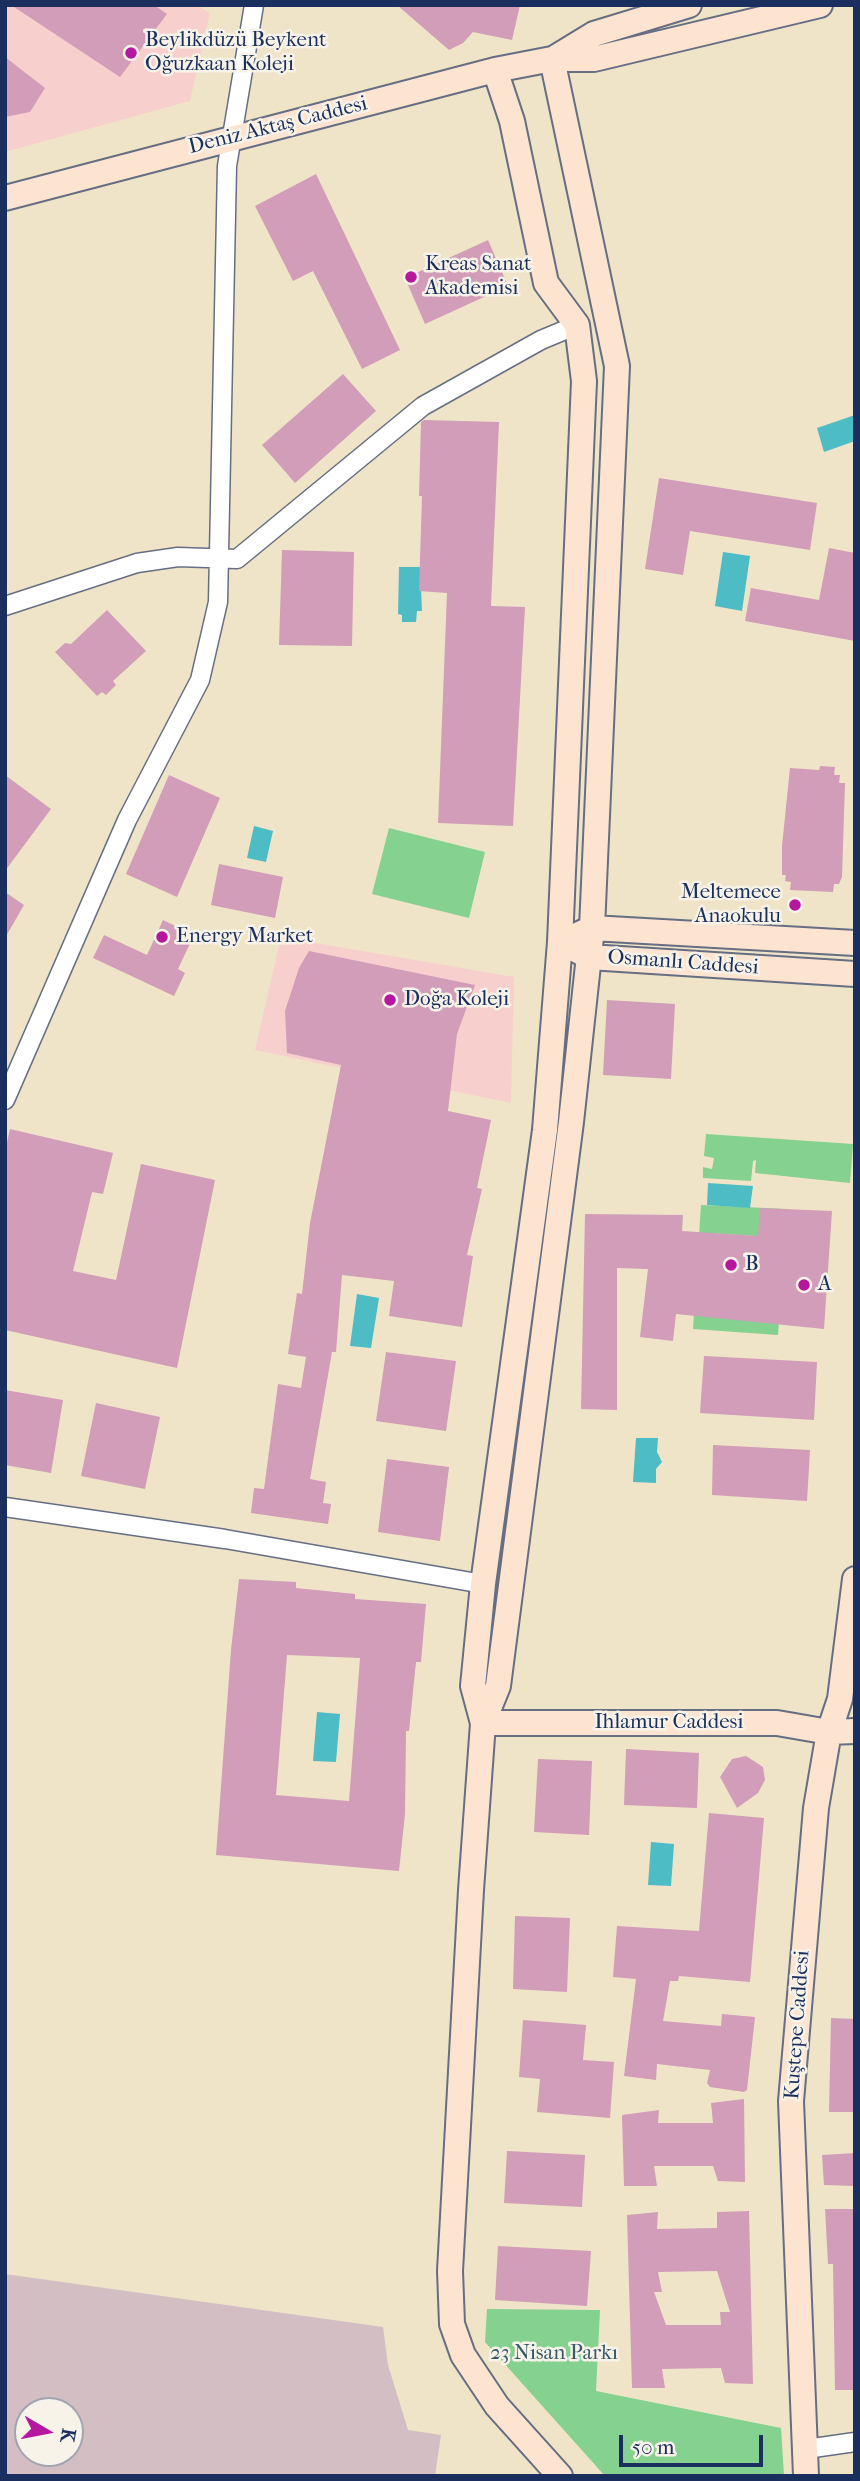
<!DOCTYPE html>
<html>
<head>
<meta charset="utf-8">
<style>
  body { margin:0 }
  #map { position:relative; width:860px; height:2481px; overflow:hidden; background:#efe4c8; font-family:"IM FELL French Canon",serif }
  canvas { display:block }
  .frame { position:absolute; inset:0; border:7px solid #1b2f5e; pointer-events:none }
  .north { position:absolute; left:14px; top:2397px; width:70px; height:70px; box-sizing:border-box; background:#f7f3e8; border:2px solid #9fa5b1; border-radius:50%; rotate:100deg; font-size:19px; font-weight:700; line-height:28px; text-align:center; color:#1b2f5e }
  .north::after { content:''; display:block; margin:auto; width:24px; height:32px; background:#b5179e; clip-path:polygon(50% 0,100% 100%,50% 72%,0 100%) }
  .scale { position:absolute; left:619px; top:2435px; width:144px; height:32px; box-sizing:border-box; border:4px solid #1b2f5e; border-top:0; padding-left:9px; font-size:21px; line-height:24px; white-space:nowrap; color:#1b2f5e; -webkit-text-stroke:5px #f7f3e8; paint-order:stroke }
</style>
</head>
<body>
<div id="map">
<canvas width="860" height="2481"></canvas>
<div class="frame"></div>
<div class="north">K</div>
<div class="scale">50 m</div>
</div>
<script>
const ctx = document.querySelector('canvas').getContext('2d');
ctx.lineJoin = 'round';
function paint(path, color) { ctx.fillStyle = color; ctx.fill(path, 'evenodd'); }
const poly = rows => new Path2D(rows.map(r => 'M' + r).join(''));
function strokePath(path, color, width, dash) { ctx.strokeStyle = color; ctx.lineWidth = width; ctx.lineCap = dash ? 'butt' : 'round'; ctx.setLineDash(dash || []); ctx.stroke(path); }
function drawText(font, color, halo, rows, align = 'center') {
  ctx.font = font + ' "IM FELL French Canon",serif'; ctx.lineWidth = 5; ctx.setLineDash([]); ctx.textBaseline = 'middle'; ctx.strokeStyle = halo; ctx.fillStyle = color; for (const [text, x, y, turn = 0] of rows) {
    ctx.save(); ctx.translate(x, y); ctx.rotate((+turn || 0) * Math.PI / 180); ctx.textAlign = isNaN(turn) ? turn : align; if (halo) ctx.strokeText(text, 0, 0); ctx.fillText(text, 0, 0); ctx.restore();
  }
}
paint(poly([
  [5,5,197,5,210,13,190,101,5,152],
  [281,937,514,977,511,1103,255,1050]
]), '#f7d0cd');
paint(poly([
  [5,2274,383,2327,388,2365,408,2430,441,2435,435,2476,5,2476],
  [28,2411,70,2411,70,2453,28,2453]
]), '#d2bec3');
paint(poly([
  [389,828,485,852,469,918,372,894],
  [706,1134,853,1144,850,1183,755,1173,756,1160,753,1161,751,1181,703,1178,703,1167,712,1169,714,1158,704,1156],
  [701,1205,787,1209,778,1335,693,1329],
  [709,1233,756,1236,751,1319],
  [487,2309,600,2310,596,2391,781,2428,784,2476,605,2476,485,2342]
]), '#84d190');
paint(poly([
  [855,415,855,441,824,452,817,428],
  [723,552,750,556,742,611,715,606],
  [399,567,420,567,422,611,417,611,416,622,402,622,402,615,398,614],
  [254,826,273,831,266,862,247,858],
  [708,1183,753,1186,750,1208,707,1205],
  [357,1294,379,1298,371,1348,350,1346],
  [636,1438,658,1438,657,1452,662,1462,656,1469,656,1483,633,1482],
  [317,1712,340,1714,336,1762,313,1761],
  [651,1842,674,1844,671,1886,648,1885]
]), '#4ebcc5');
paint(poly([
  [11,5,154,5,167,14,120,77],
  [397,5,520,5,512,40,473,32,463,43,449,50],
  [5,57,45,88,30,112,5,117],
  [316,174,400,350,362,369,313,271,293,281,255,206],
  [488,240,508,286,425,324,405,278],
  [343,374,376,411,295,483,262,445],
  [424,420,499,422,491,606,525,607,513,826,438,823,447,593,419,591,422,496,419,496,421,422],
  [659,478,817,503,810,550,690,531,683,575,645,569],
  [829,548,855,553,855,641,745,621,751,588,819,600],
  [282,550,354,552,352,646,279,645],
  [107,610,146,651,113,681,116,685,106,695,102,692,97,696,55,652,65,643,71,644],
  [820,766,835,767,834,775,840,775,839,783,845,783,842,877,839,884,834,884,833,892,790,890,791,882,785,881,786,875,782,875,782,846,790,768,819,770],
  [5,775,51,809,5,871],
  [169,775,220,798,177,897,126,874],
  [219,864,283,877,275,918,211,905],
  [5,892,24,905,5,938],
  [163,920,194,935,178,969,185,973,174,996,93,958,104,935,147,955],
  [309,951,475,985,457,1034,448,1111,491,1120,477,1188,482,1189,467,1255,473,1256,462,1327,389,1316,394,1281,342,1275,336,1352,332,1352,310,1479,326,1482,323,1503,331,1504,328,1524,251,1513,254,1488,264,1489,278,1384,301,1388,306,1357,288,1354,297,1293,302,1294,310,1223,341,1065,287,1053,285,1011,299,968],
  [607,1000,675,1004,671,1079,603,1075],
  [10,1129,113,1153,103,1194,92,1192,73,1271,116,1280,141,1164,215,1180,177,1368,5,1330,5,1151],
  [760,1208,832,1211,824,1329,676,1314,673,1341,640,1337,648,1269,617,1268,617,1410,581,1409,585,1214,683,1215,682,1231,758,1236],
  [386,1352,456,1361,446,1431,376,1421],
  [704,1356,817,1362,814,1420,700,1413],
  [5,1390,63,1400,51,1473,5,1465],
  [96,1403,160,1417,145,1489,81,1476],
  [713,1445,810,1450,807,1501,712,1495],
  [387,1459,449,1467,440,1541,378,1532],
  [239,1579,296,1582,296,1588,355,1594,355,1599,426,1604,421,1662,416,1662,409,1731,406,1731,405,1814,399,1871,216,1855,231,1650],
  [287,1655,360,1658,349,1801,276,1795],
  [626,1749,699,1753,697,1808,624,1805],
  [746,1756,763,1767,765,1780,758,1793,737,1808,720,1777,732,1759],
  [538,1759,592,1761,589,1835,534,1832],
  [709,1813,764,1818,750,1982,679,1976,678,1981,670,1981,663,2021,721,2026,722,2014,755,2017,747,2090,744,2092,710,2087,707,2083,710,2070,657,2064,656,2080,624,2076,636,1979,613,1977,617,1926,699,1931],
  [515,1916,570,1918,567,1992,513,1989],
  [831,2018,855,2019,855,2112,829,2112],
  [523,2020,586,2025,583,2060,614,2062,610,2118,537,2112,540,2079,519,2077],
  [744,2099,745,2182,718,2181,713,2166,654,2166,657,2186,624,2186,622,2115,659,2110,658,2123,713,2123,711,2103],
  [507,2151,585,2155,582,2207,504,2203],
  [855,2153,855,2186,824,2185,822,2155],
  [825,2209,855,2209,855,2390,835,2390,833,2264,828,2264],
  [749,2211,753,2384,725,2383,721,2368,662,2369,665,2388,632,2388,627,2215,658,2212,657,2229,717,2228,717,2212],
  [717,2271,730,2312,720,2312,721,2325,666,2325,654,2292,662,2292,658,2272],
  [498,2246,591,2251,587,2306,495,2300]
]), '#d19db8');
const street = poly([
  [5,606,137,563,178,557,237,559,423,406,541,340,577,325],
  [5,1100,127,820,200,680,218,602,227,166,254,5],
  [5,1507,225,1539,483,1584],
  [806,2449,855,2442]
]);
const secondary = poly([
  [552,59,617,366,592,928,571,1122,498,1686,483,1723,471,1890,450,2271,452,2324,463,2355,497,2406,560,2476],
  [553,59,594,34,689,5],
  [5,198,495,70,552,59,594,59,820,5],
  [577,935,592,928,855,943],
  [576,950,589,957,855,974],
  [483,1723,473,1686,483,1584,545,1130,560,942,584,381,577,325,546,283,512,121,495,70],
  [483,1723,777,1723,829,1732,855,1731],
  [806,2476,791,2101,816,1808,829,1732,840,1699,855,1579]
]);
strokePath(street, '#656e83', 21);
strokePath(secondary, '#656e83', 28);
strokePath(street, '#fff', 18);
strokePath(secondary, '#fde4d1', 24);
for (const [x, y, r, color] of [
  [131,53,7,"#b5179e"],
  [411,277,7,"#b5179e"],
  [795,905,7,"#b5179e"],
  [162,937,7,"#b5179e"],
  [390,1000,7,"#b5179e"],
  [731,1265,7,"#b5179e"],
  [804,1285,7,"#b5179e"]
]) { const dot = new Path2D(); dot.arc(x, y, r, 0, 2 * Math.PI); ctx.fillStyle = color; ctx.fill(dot); strokePath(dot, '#f7f3e8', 2.5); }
drawText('21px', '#1b2f5e', '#f7f3e8', [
  ["Beylikdüzü Beykent",145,41],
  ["Oğuzkaan Koleji",145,65],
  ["Kreas Sanat",425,265],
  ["Akademisi",425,289],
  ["Meltemece",781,893,"right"],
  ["Anaokulu",781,917,"right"],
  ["Energy Market",176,937],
  ["Doğa Koleji",404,1000],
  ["B",745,1265],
  ["A",818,1285]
], 'left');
drawText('21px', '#1b2f5e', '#f7f3e8', [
  ["Deniz Aktaş Caddesi",278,126,-14],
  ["Osmanlı Caddesi",683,963,4],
  ["Ihlamur Caddesi",669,1723],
  ["Kuştepe Caddesi",798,2025,-86]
]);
drawText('21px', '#35586a', '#f7f3e8', [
  ["23 Nisan Parkı",554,2354]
]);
</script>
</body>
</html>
